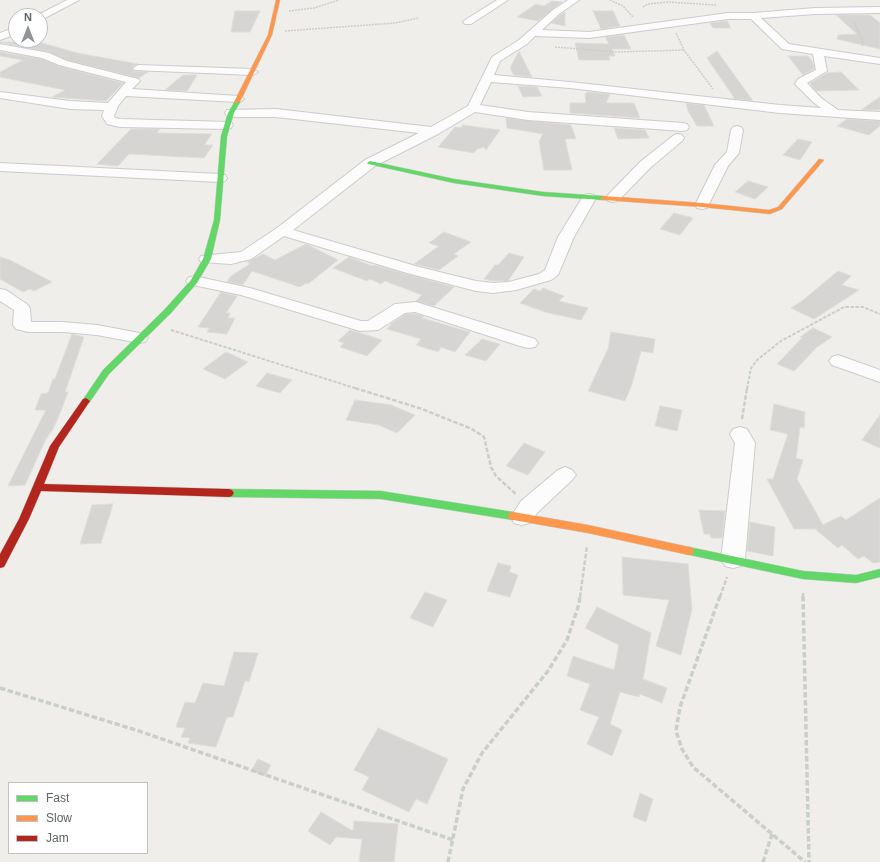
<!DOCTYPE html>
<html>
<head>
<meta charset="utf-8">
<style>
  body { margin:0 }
  #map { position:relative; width:880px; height:862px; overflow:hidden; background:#efeeea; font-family:Arial,sans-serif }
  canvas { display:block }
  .legend { position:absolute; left:8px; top:782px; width:140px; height:72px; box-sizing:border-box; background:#fff; border:1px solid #bfc1c3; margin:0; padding:5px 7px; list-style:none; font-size:12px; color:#5f6368 }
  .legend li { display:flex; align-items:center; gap:8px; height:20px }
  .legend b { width:20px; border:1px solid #bfc1c3 }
  .north { position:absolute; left:8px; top:8px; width:40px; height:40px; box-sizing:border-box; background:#fff; border:1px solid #bfc1c3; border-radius:50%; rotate:0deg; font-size:11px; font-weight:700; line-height:16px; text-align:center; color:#5f6368 }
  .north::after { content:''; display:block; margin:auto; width:14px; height:18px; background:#919496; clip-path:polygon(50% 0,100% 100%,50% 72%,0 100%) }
</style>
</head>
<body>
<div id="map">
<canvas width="880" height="862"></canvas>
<ul class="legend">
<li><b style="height:5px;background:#63d668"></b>Fast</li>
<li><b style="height:5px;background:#ff974d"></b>Slow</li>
<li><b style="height:5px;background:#b3261e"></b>Jam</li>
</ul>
<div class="north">N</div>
</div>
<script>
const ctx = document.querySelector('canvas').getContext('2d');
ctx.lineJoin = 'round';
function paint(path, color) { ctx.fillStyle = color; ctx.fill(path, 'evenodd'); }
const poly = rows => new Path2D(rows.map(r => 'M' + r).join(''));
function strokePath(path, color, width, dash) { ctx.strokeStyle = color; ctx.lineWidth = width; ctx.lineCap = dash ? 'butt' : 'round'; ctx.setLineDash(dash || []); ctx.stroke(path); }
const building = poly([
  [552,1,562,2,538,21,517,17,536,4,544,6,552,1],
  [235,11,260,11,250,32,231,32,235,11],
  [593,11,613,11,620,26,601,29,593,11],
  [565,12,565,26,551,23,560,15,565,12],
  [836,15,870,15,880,23,880,49,837,39,838,35,857,34,836,15],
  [727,21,731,28,713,28,710,23,727,21],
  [624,35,631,49,612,49,615,56,609,56,610,60,579,60,575,43,609,44,605,37,624,35],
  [0,42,39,42,77,53,138,64,132,67,133,71,148,72,139,78,67,60,49,52,0,42],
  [519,51,532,77,514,75,510,68,519,51],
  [717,51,753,101,735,99,707,58,717,51],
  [0,52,42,59,59,66,123,83,106,101,52,97,65,90,0,77,0,72,23,60,0,56,0,52],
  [788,56,808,56,813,62,814,69,803,75,788,56],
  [841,72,859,90,816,91,810,83,827,73,841,72],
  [183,75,197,75,187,91,165,90,183,75],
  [518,86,537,87,542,96,523,97,518,86],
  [587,92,610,94,606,103,634,103,640,118,570,113,570,103,586,103,585,95,587,92],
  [880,97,880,110,861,110,880,97],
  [686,103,704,105,714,126,697,126,688,111,686,103],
  [506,118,571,125,576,139,565,139,572,170,544,170,539,141,543,134,507,128,506,118],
  [847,119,880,121,880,126,869,135,837,126,847,119],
  [463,125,500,130,486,150,484,147,477,149,474,153,438,147,455,127,461,128,463,125],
  [614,128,645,130,649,138,618,139,614,128],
  [131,129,160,129,157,133,212,134,204,145,213,145,204,158,129,154,118,166,97,164,131,129],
  [798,139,812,142,800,160,783,155,798,139],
  [748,181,768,187,755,199,735,192,748,181],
  [674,213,693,218,680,235,660,229,674,213],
  [444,232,471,242,454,254,458,256,439,270,414,264,439,246,429,243,444,232],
  [306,244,338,260,308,284,306,283,300,287,252,271,243,285,227,282,231,276,250,264,247,262,263,254,275,260,306,244],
  [509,253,524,257,508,281,493,281,484,279,495,265,498,265,509,253],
  [0,257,10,260,52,282,34,291,30,289,23,292,0,279,0,257],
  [349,257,372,266,374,265,454,287,434,306,416,301,422,295,385,281,381,284,370,279,367,281,333,268,349,257],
  [838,271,851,276,842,285,859,290,814,319,791,308,802,301,838,271],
  [543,288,564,296,559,301,588,308,581,320,545,312,520,303,534,289,540,291,543,288],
  [221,292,237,296,226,313,230,313,228,318,235,318,227,334,207,332,209,328,198,327,221,292],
  [406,314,415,314,424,316,422,318,470,332,455,352,441,347,438,352,416,345,421,339,387,329,392,323,406,314],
  [813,328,832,337,817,347,794,371,777,364,802,338,800,337,813,328],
  [350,330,357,332,382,340,367,356,340,347,344,343,338,341,350,330],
  [611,332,655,339,653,353,641,351,632,384,625,401,588,391,608,349,611,332],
  [72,334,84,337,65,392,68,392,61,411,53,429,46,439,25,485,8,486,46,410,35,410,41,394,48,393,53,379,55,379,72,334],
  [482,339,500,344,486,361,465,355,482,339],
  [226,352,248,362,225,379,203,369,226,352],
  [267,373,292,380,280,393,256,386,267,373],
  [355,400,391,405,415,415,397,433,379,425,346,420,355,400],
  [774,404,805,412,804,428,800,427,796,458,803,460,797,479,823,525,841,516,846,520,880,498,880,562,873,563,864,556,858,559,842,545,838,548,815,529,817,529,794,529,767,479,773,479,788,434,770,430,774,404],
  [660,406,682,410,677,431,655,426,660,406],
  [880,415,880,448,862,440,880,415],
  [524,443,545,452,528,475,506,466,524,443],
  [113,504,101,543,80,544,92,505,113,504],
  [699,510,725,511,722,538,711,538,710,534,704,534,699,510],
  [750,522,775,527,773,556,747,551,750,522],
  [622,557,688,564,692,609,681,655,656,646,669,600,623,595,622,557],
  [498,563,511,566,509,572,518,575,510,597,487,591,498,563],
  [425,592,447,600,433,627,410,618,425,592],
  [597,607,651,633,643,679,667,688,662,703,640,694,639,697,620,692,610,724,622,730,612,756,587,744,599,717,580,710,590,684,567,676,573,656,614,670,619,645,585,628,597,607],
  [234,652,258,653,249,682,245,681,233,717,227,717,216,747,188,743,190,738,181,737,185,728,176,727,185,702,195,703,203,683,224,686,234,652],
  [378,728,448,759,427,804,416,799,409,812,362,790,369,777,354,770,378,728],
  [258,759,271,765,265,776,251,771,258,759],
  [640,793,653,799,646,822,633,817,640,793],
  [321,812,353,831,354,821,398,824,394,862,359,862,362,839,336,837,330,845,308,831,321,812]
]);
paint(building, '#d6d5d3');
strokePath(building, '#deddd9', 1);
const street = poly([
  [67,0,79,0,43,19,40,20,40,16,36,16,67,0],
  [497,0,508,0,471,24,465,24,463,22,465,20,497,0],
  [568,0,579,0,559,14,542,30,589,32,728,13,753,13,815,8,880,7,880,13,815,14,761,18,789,44,880,58,880,64,824,56,827,71,807,83,821,98,838,110,880,112,880,120,780,113,570,88,491,82,480,105,528,112,683,123,687,124,689,127,687,130,683,131,528,120,475,112,438,134,375,166,293,230,419,267,476,281,493,283,509,282,539,274,545,270,558,237,582,198,584,195,589,194,594,195,596,198,574,237,558,275,551,280,516,290,493,293,476,291,407,273,284,236,251,259,231,264,201,262,199,259,201,256,241,252,277,228,365,160,419,133,276,117,231,117,227,116,225,113,227,110,276,109,431,127,468,106,492,57,519,40,553,10,568,0],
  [728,19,751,19,782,49,813,54,816,70,798,79,795,84,813,102,821,108,780,105,570,82,494,75,500,61,527,44,535,36,589,38,728,19],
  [16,27,16,34,0,40,0,33,16,27],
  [0,44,49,53,67,61,138,79,140,81,132,89,238,96,242,97,244,99,242,101,238,102,126,96,118,106,114,116,115,118,120,119,231,122,233,125,231,128,227,129,120,127,111,125,107,124,102,116,104,110,70,109,0,98,0,92,70,101,108,103,126,82,59,65,42,58,0,50,0,44],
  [138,65,253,69,258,72,253,75,134,70,133,68,138,65],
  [737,126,741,127,743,130,739,153,728,166,707,208,702,209,697,208,695,205,715,165,727,152,731,130,733,127,737,126],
  [678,134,682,135,684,138,682,141,650,168,618,201,613,202,608,201,606,198,608,195,640,162,674,135,678,134],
  [0,163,220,174,225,175,227,178,225,181,220,182,0,171,0,163],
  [194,276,250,288,361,321,368,321,395,304,416,302,535,339,538,343,535,347,529,348,523,347,415,312,405,313,378,330,360,331,241,295,188,284,186,281,188,278,194,276],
  [0,289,6,290,28,305,30,309,31,322,63,322,97,325,145,334,148,338,145,342,139,343,97,335,63,332,29,332,16,329,13,325,14,310,0,301,0,289],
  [838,355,880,370,880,382,832,365,829,361,832,357,838,355],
  [740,427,747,429,755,443,745,559,741,566,733,568,725,566,721,559,735,443,730,434,733,429,740,427],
  [565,467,572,470,576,475,572,480,537,513,530,523,522,525,514,523,511,517,521,501,558,470,565,467]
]);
const fast = poly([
  [237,100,240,102,234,113,227,136,220,220,211,259,197,283,171,313,109,374,89,403,83,403,82,401,103,370,165,309,191,280,203,259,214,220,221,136,228,113,235,101,237,100],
  [370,161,454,179,543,192,603,196,606,198,603,200,543,196,454,183,368,164,367,163,370,161],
  [229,489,381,491,513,512,517,513,518,516,517,519,513,520,381,499,229,497,226,496,224,493,226,490,229,489],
  [689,547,803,571,856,575,880,569,880,577,856,583,803,579,685,554,684,551,685,548,689,547]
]);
const slow = poly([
  [276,0,280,0,272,35,240,102,235,103,234,102,268,35,276,0],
  [819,159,824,160,782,209,770,214,702,207,603,200,600,198,603,196,702,203,769,210,778,207,819,159],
  [513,512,588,525,689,547,693,548,694,551,693,554,689,555,588,533,513,520,509,519,508,516,509,513,513,512]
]);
const jam = poly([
  [86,398,90,401,59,447,44,484,229,489,232,490,234,493,232,496,229,497,41,491,29,519,4,567,0,568,0,554,19,519,50,446,83,399,86,398]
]);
strokePath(street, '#cbcccc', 2);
strokePath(fast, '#cacacb', 1);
strokePath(slow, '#cacacb', 1);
strokePath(jam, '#cacacb', 1);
strokePath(poly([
  [610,0,623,6,633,17],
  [643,7,648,4,668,2,716,5],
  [289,11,314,8,339,0],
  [854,22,863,41,862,47],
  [285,31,395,23,419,18],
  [676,33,684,50,713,89],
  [555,47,617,52,684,50]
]), '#cacfcc', 1.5, [2, 1]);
strokePath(poly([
  [171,330,358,389],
  [747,389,751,368,757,360,781,341,844,307,863,307,880,314]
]), '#cacfcc', 2, [3.5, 1.5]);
strokePath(poly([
  [355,388,422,409,472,429,484,437,491,467,496,476,517,495],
  [742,419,747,388],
  [803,593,803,597],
  [580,597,587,546],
  [720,597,727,577]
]), '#cacfcc', 2.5, [4.5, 2]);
strokePath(poly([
  [720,596,680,707,676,731,682,749,693,767,805,862],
  [803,596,809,862],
  [0,688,139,731,453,840],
  [448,862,463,789,482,753,548,671,567,640,579,604,580,596],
  [763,862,772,834]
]), '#cacfcc', 3.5, [5.5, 2.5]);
paint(street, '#fdfcfc');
paint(fast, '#63d668');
paint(slow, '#ff974d');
paint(jam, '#b3261e');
</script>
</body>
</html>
